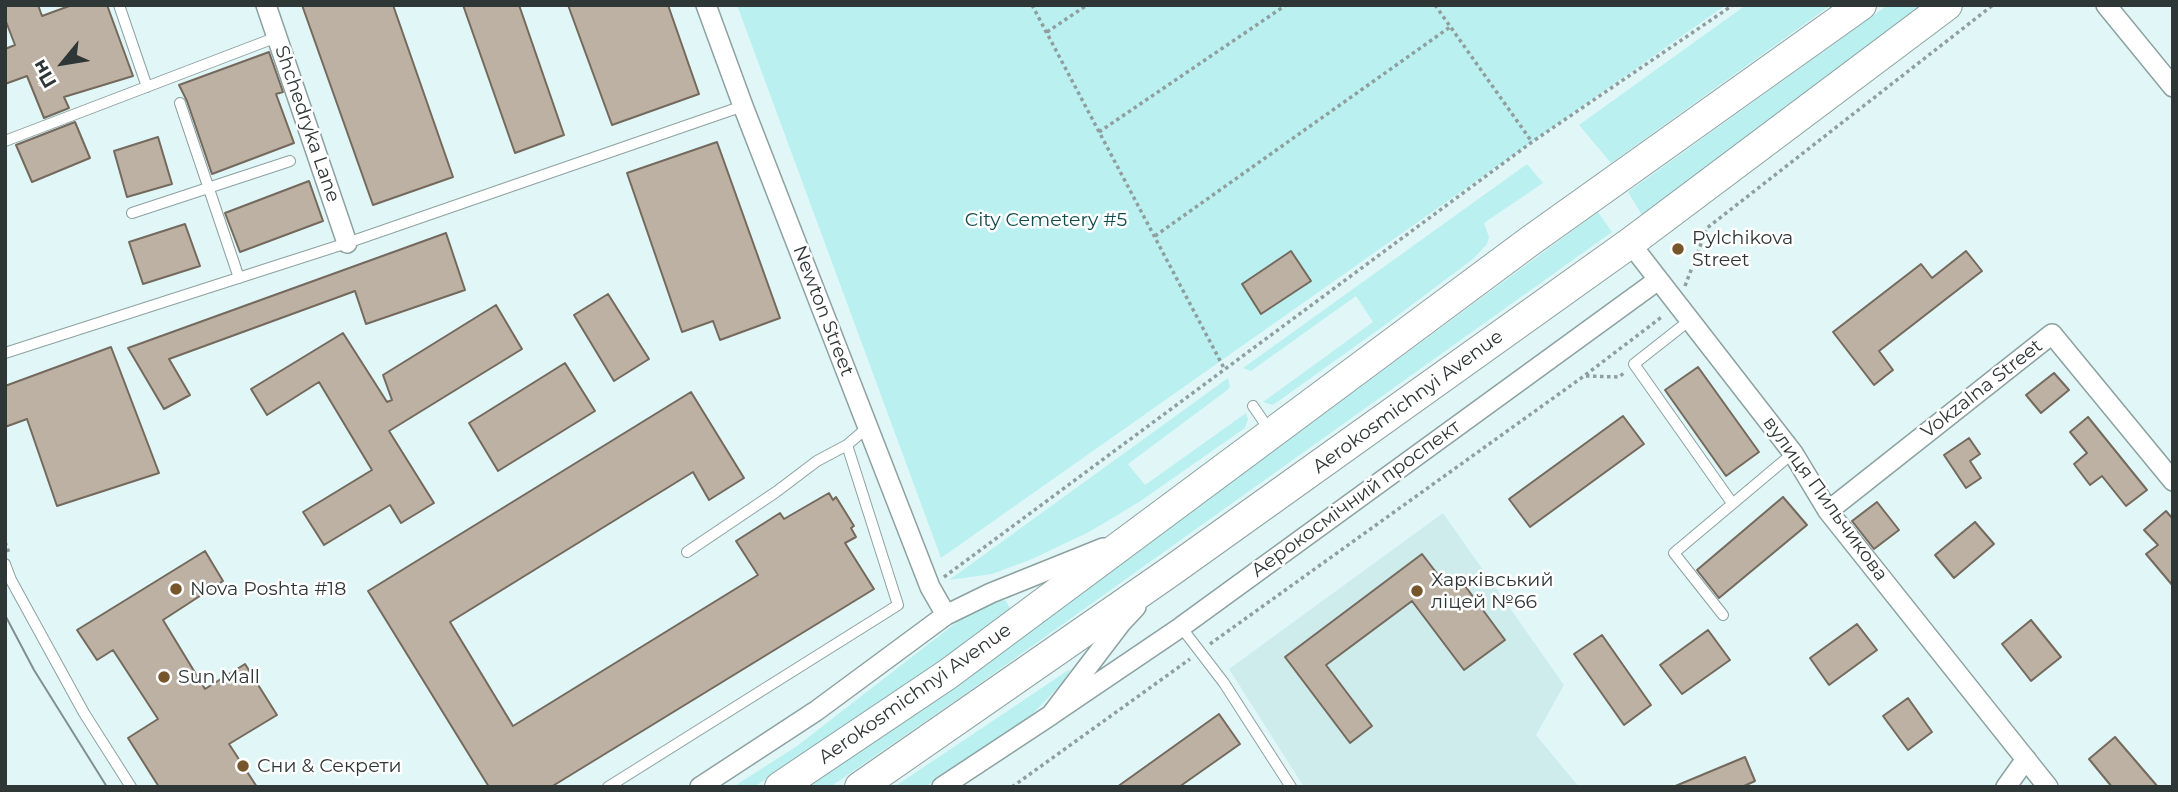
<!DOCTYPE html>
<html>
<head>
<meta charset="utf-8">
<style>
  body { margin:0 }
  #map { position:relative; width:2178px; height:792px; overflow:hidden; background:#e1f7f7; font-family:Montserrat,sans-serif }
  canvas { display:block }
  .frame { position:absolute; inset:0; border:7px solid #2e3636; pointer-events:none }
  .north { position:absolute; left:28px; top:28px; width:70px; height:70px; -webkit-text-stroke:5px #fff; paint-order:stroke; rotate:240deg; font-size:19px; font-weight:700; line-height:28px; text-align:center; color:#2e3636 }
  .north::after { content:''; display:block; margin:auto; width:24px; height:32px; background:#2e3636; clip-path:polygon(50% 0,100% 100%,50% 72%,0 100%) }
</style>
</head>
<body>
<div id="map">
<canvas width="2178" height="792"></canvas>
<div class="frame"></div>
<div class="north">Пн</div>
</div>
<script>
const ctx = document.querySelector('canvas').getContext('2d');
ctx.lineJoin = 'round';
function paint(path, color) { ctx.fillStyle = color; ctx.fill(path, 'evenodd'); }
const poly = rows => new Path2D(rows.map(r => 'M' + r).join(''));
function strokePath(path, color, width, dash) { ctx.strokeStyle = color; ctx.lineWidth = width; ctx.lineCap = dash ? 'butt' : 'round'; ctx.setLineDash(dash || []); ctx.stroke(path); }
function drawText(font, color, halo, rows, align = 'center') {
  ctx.font = font + ' Montserrat,sans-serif'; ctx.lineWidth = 5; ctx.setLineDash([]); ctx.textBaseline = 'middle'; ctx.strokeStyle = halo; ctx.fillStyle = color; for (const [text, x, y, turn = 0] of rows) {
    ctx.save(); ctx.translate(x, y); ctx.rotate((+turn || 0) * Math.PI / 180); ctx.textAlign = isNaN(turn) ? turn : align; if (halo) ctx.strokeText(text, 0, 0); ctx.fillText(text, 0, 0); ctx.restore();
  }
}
paint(poly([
  [1443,513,1564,685,1536,735,1579,787,1304,787,1229,669]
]), '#ceecec');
paint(poly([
  [737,5,1726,5,941,558],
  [1746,5,1831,5,1611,163,1579,125],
  [1888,5,1933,5,1642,215,1628,192],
  [1527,164,1543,183,1484,223,1489,237,1487,244,1473,259,1385,325,1273,405,1263,402,1373,322,1356,296,1251,371,1243,368],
  [1598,212,1612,232,965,694,830,787,805,787,940,697],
  [1228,378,1230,387,1226,391,1128,464,1145,485,1246,413,1248,419,1245,428,1139,502,1089,532,1032,559,992,574,949,580],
  [1005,600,1012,611,754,787,733,787,797,746,975,608],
  [1070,669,1066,679,1025,722,925,787,894,787]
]), '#baf0f0');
const building = poly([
  [5,5,38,5,42,16,72,5,107,5,133,76,64,97,69,108,44,118,27,76,5,84,5,49,15,45,5,19,5,5],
  [302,5,393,5,453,177,373,205,302,5],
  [463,5,519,5,564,135,515,153,463,5],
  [568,5,668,5,699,94,612,125,568,5],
  [269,52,283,92,276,94,294,143,212,174,187,101,179,85,269,52],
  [75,122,90,158,32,182,16,145,75,122],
  [158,137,172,184,127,197,114,151,158,137],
  [717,142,780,318,720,340,713,321,682,332,627,173,717,142],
  [309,181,323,221,240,252,225,213,309,181],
  [185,224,200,266,143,284,129,242,185,224],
  [446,233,465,290,366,324,355,291,169,359,190,395,164,409,128,348,446,233],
  [1291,251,1311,281,1261,314,1242,284,1291,251],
  [1966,251,1982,271,1879,351,1893,370,1874,385,1833,332,1921,264,1932,278,1966,251],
  [608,294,649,359,614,381,574,315,608,294],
  [496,305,522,349,389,431,434,503,401,523,390,505,324,545,303,512,372,470,319,382,267,415,251,389,343,333,387,402,392,400,383,375,496,305],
  [111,347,159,473,57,506,27,419,5,427,5,386,111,347],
  [565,363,595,411,498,471,469,423,565,363],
  [1698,367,1759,452,1726,476,1665,390,1698,367],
  [2054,373,2069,390,2041,413,2026,395,2054,373],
  [691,392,744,478,709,500,693,472,450,622,513,726,758,575,736,541,780,513,784,519,829,493,833,500,836,497,854,526,851,528,856,537,845,543,874,589,551,787,489,787,368,591,691,392],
  [1623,416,1644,444,1530,527,1509,499,1623,416],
  [2088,417,2147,490,2126,506,2102,476,2090,485,2074,464,2087,453,2070,432,2088,417],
  [1969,438,1980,454,1970,461,1981,478,1966,488,1944,455,1969,438],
  [1783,497,1807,525,1719,598,1697,570,1783,497],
  [1877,502,1899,530,1874,549,1852,521,1877,502],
  [2166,511,2173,519,2173,586,2146,554,2158,545,2144,530,2166,511],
  [1975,522,1994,544,1954,578,1935,555,1975,522],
  [205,551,223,581,163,620,205,689,245,664,277,715,229,744,257,787,159,787,128,738,158,719,113,650,97,660,77,630,205,551],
  [1422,554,1445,584,1457,575,1505,640,1464,670,1412,601,1326,665,1372,726,1350,743,1285,657,1422,554],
  [2031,620,2061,657,2031,681,2002,644,2031,620],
  [1857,624,1877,650,1829,685,1810,658,1857,624],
  [1708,630,1730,660,1682,694,1660,665,1708,630],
  [1602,635,1651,705,1624,725,1574,654,1602,635],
  [1908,698,1932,732,1908,750,1883,716,1908,698],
  [1219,714,1240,744,1179,787,1117,787,1219,714],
  [2115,737,2158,787,2112,787,2089,759,2115,737],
  [1745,757,1755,781,1742,787,1673,787,1745,757]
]);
paint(building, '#bdb1a3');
strokePath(building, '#74695d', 2);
const lane = poly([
  [119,5,147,87],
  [180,103,239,278],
  [5,141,277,37],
  [132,213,290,161],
  [1690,320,1634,364,1732,503],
  [5,353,347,243,743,106],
  [1253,406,1270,431],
  [687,552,776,492,817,461,847,445,868,427],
  [5,564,11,580,84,713,131,787],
  [1723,615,1674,553,1793,453],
  [1181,627,1224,683,1291,787],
  [608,787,898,605,847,445]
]);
const street = poly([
  [266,5,347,243],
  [706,5,743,106,930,587,946,615],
  [2106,5,2173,87],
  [1630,243,1793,453,1828,511,2048,787],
  [1828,511,2052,334,2173,481],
  [1051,715,1181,627,1658,280],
  [700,787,816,711,946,615,991,593,1103,548],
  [942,787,1051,715,1121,623,1136,607],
  [2006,787,2026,759]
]);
const primary = poly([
  [780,787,948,674,1530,241,1861,5],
  [860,787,1171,571,1630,243,1947,5]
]);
strokePath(lane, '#8ca1a0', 12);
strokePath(street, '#8ca1a0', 22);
strokePath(primary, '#8ca1a0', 32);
strokePath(poly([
  [1032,5,1225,370],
  [1435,5,1532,142],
  [1047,32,1087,5],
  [1099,132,1286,5],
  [1155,236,1450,27],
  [1685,286,1707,228,1993,5],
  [1586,376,1619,377,1625,372],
  [5,542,9,553],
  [944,577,1532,142,1733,5],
  [1210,644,1584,376,1663,316],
  [1012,787,1190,659]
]), '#8f9f9f', 3.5, [3.5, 3.5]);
strokePath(lane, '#fff', 10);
strokePath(street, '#fff', 19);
strokePath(primary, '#fff', 30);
strokePath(poly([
  [5,615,34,670,107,787]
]), '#808f8f', 2);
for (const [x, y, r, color] of [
  [1678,249,7,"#77562c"],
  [176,589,7,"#77562c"],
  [1417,591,7,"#77562c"],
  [164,677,7,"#77562c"],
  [243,766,7,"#77562c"]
]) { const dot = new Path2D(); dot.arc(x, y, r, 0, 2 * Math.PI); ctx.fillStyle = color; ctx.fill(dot); strokePath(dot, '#fff', 2.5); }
drawText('19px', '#2e3636', '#fff', [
  ["Shchedryka Lane",307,124,71],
  ["Newton Street",823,311,69],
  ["Vokzalna Street",1982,389,-38],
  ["Aerokosmichnyi Avenue",1408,402,-36],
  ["Аерокосмічний проспект",1356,499,-36],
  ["вулиця Пильчикова",1825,499,54],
  ["Aerokosmichnyi Avenue",915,694,-35]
]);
drawText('19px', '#104c4d', '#fff', [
  ["City Cemetery #5",1046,220]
]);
drawText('19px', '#2e3636', '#fff', [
  ["Pylchikova",1692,238],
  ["Street",1692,260],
  ["Харківський",1431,580],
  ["ліцей №66",1431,602],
  ["Nova Poshta #18",190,589],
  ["Sun Mall",178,677],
  ["Сни & Секрети",257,766]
], 'left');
</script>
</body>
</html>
